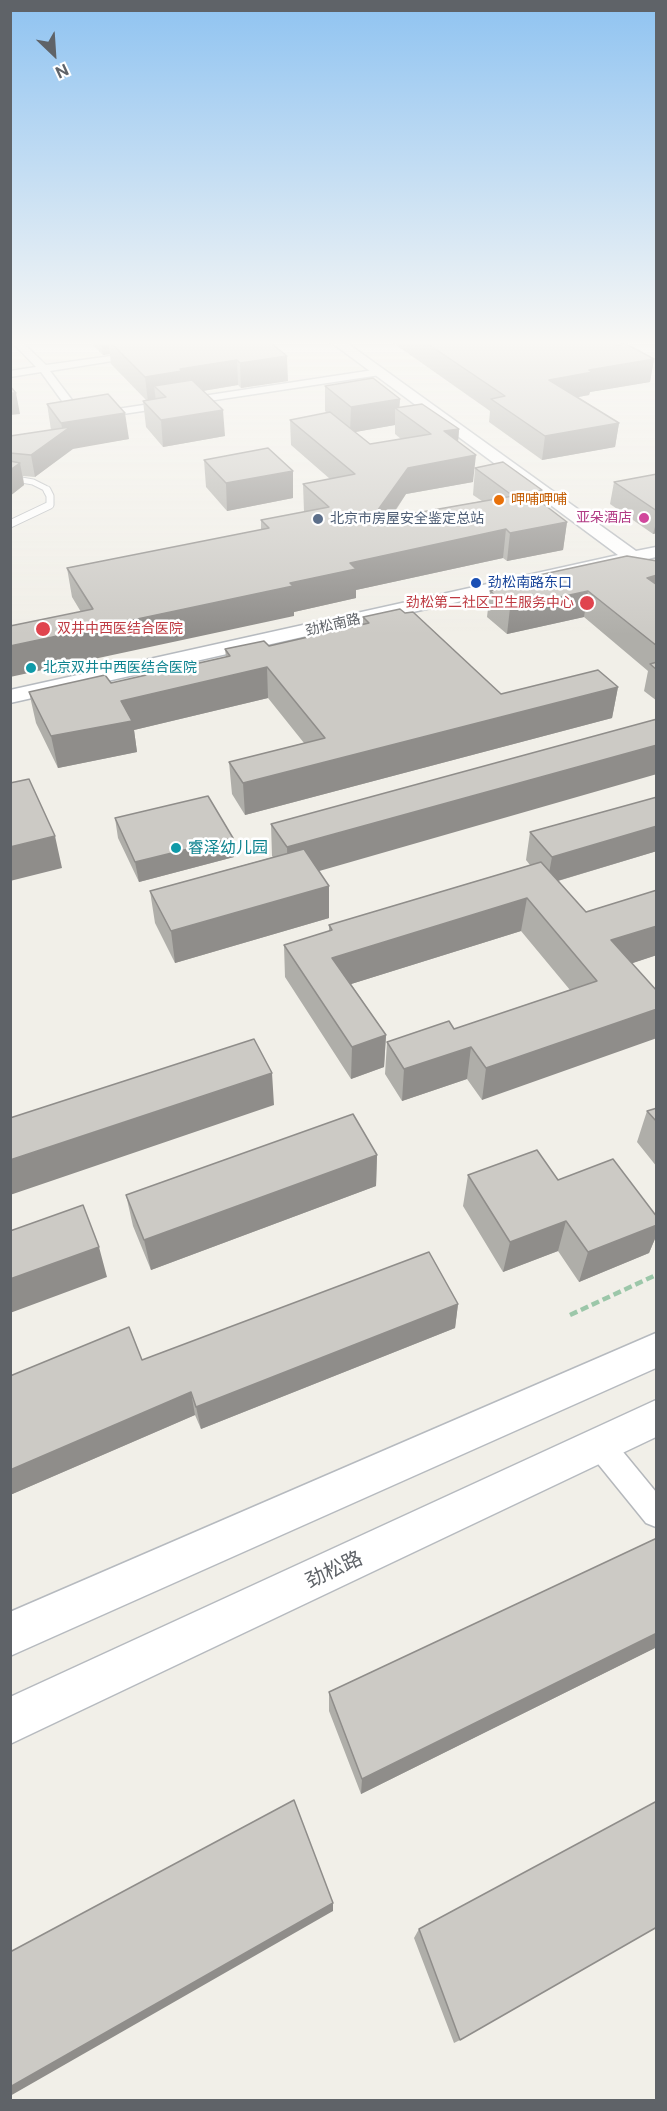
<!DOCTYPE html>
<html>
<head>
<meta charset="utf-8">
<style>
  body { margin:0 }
  #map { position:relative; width:667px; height:2111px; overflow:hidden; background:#f1efe8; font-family:"Public Sans",sans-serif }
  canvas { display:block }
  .frame { position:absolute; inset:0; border:12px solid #5f6368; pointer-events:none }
  .north { position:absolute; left:24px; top:24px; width:60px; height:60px; -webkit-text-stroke:4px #fff; paint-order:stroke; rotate:155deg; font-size:16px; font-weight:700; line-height:24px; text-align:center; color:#5f6368 }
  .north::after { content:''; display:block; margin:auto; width:21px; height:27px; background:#5f6368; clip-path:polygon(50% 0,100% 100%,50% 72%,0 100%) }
</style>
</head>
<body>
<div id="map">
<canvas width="667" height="2111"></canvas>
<div class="frame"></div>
<div class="north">N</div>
</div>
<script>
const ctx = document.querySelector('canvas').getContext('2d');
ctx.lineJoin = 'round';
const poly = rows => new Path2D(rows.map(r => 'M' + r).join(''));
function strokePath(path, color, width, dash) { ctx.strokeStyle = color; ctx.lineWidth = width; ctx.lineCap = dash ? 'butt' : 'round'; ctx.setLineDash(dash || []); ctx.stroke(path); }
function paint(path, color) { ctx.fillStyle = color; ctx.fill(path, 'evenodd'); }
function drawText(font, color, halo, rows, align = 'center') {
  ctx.font = font + ' "Public Sans","Noto Sans SC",sans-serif'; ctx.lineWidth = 5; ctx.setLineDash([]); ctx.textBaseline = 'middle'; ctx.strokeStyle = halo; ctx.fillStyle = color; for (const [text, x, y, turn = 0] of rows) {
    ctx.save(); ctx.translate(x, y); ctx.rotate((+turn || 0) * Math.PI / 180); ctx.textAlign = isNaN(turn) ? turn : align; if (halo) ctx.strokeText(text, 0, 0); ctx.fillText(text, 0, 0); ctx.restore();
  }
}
const laneFar1 = poly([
  [10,478,33,482,45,488,47,492]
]);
const lane = poly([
  [10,524,50,505,50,496,47,490]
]);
const street = poly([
  [10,340,20,340,46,365,140,352,142,354,137,357,50,371,78,408,91,413,380,369,385,372,380,375,90,419,70,412,41,372,10,377,10,371,36,367,10,340],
  [600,1432,610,1436,656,1492,656,1527,646,1523,590,1454,586,1445,590,1436,600,1432]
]);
const secondary = poly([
  [328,340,343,340,636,551,656,547,656,557,648,559,656,566,656,580,649,578,630,563,10,703,10,690,618,555,328,340],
  [656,1333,656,1368,10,1656,10,1612,656,1333],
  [656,1400,656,1437,10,1744,10,1697,656,1400]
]);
strokePath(laneFar1, '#b5b8bc', 7);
strokePath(lane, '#b5b8bc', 9);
strokePath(street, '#b5b8bc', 3);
strokePath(secondary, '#b6babf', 3);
strokePath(poly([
  [570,1315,656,1275]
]), '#9cc7a9', 4.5, [8, 4]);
strokePath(laneFar1, '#fff', 5);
strokePath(lane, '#fff', 7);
paint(street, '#fff');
paint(secondary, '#fff');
paint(poly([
  [88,340,267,340,288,381,241,388,238,385,203,391,225,436,163,447,146,427,143,401,146,400,111,364,110,354,103,355],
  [389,340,607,340,617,345,654,359,650,382,590,392,589,395,578,397,619,423,615,447,542,460,489,422,490,411],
  [325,386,400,399,399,408,459,429,458,442,473,482,406,494,391,518,482,501,473,495,475,468,540,502,567,522,563,550,507,561,503,558,356,590,356,598,294,612,294,616,81,612,72,597,67,568,261,530,261,520,304,512,303,484,330,479,291,445,290,420,327,413,325,411],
  [395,425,395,434,401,439,370,444,355,432],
  [47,404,129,439,73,448,35,477,23,476,24,485,10,496,10,436,51,430],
  [204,460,293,471,293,498,227,511,206,487],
  [657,474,657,533,653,534,610,504,614,482],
  [657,561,657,701,644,691,648,671,584,617,507,634,487,617,490,591,529,582,530,577],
  [405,613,501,694,618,687,612,718,245,815,232,794,229,762,304,743,268,698,134,730,137,752,58,768,36,723,29,692,111,683,226,657,225,649,269,646,363,624,363,617],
  [657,797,657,851,558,881,586,912,657,890,657,955,632,963,482,1100,467,1079,402,1101,385,1074,387,1042,454,1029,570,990,521,931,351,984,386,1035,384,1067,351,1079,285,977,284,945,329,931,329,925,530,865,526,860,530,832],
  [115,818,233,838,234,857,139,882,118,838],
  [271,824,319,871,329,886,329,918,175,963,155,923,150,891,273,857,272,856],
  [657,1108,657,1167,637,1142,647,1111],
  [377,1155,376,1186,151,1270,133,1226,126,1195],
  [468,1175,558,1180,657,1217,657,1234,649,1253,579,1282,558,1251,503,1272,463,1206],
  [458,1304,455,1328,201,1429,195,1415,10,1495,10,1376,142,1360],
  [657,1538,657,1647,361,1794,329,1711,329,1692],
  [419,1929,460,2040,454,2043,414,1938]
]), '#afaea9');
paint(poly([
  [101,340,220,340,108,340,110,354,103,355],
  [287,356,288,381,241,388,240,363],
  [654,359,650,382,590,392,589,395,547,403,549,380,589,370],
  [237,360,238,385,166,397,154,386,156,401,148,402,145,377,180,369],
  [10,393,16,393,20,414,10,415],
  [400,399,399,411,395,408,395,425,350,433,351,407],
  [223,410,225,436,163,447,161,420],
  [125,413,129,439,73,449,35,477,31,455,63,432,61,423],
  [619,423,615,447,542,460,545,436],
  [459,429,457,455,444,431],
  [476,455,473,482,406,494,369,549,370,521,408,468],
  [20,463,24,485,10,496,10,470],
  [293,471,293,498,227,511,226,483],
  [542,490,538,518,529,493],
  [657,519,657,533,653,534],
  [567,522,563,550,507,561,510,533],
  [506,529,503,558,356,590,356,598,294,612,294,616,10,677,10,646,290,583,350,563],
  [657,575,657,599,647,578],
  [588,591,584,617,507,634,510,608],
  [267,667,268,698,134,730,137,752,58,768,51,736,121,701],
  [618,687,612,718,245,815,243,783],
  [657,745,657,774,288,880,287,847],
  [657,826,657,851,547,884,552,857],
  [55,836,62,868,10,881,10,847],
  [233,838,234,857,139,882,135,862],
  [329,886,329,918,175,963,171,931],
  [527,898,521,931,332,990,332,958],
  [657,926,657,955,603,973,611,940],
  [657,1009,657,1038,482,1100,486,1068],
  [386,1035,384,1067,351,1079,352,1047],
  [471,1047,467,1079,402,1101,404,1069],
  [272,1073,274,1105,10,1195,10,1160],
  [377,1155,376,1186,151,1270,144,1240],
  [566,1221,558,1251,503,1272,510,1242],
  [657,1225,657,1234,649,1253,579,1282,588,1252],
  [99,1247,107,1277,10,1313,10,1279],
  [458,1304,455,1328,201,1429,196,1407],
  [191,1392,195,1415,10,1495,10,1470],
  [657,1633,657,1647,361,1794,362,1779],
  [333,1903,333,1911,10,2096,10,2087]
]), '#8f8d8a');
const building = poly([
  [108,340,267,340,287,356,240,363,237,360,180,369,182,371,145,377,108,340],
  [422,340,607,340,617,345,626,344,654,359,589,370,593,372,549,380,619,423,545,436,491,399,505,396,422,340],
  [373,378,400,399,351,407,325,386,373,378],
  [192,380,223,410,161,420,143,401,166,397,154,386,192,380],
  [10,386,16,393,10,393,10,386],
  [108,394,125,413,61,423,47,404,108,394],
  [422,404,459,429,444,431,476,455,408,468,370,521,513,496,475,468,503,462,542,490,529,493,567,522,510,533,506,529,350,563,356,569,290,583,293,586,10,646,10,626,93,609,67,568,269,528,261,520,329,507,303,484,355,474,290,420,330,412,370,444,431,434,395,408,422,404],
  [70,427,31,455,10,453,10,436,70,427],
  [268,448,293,471,226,483,204,460,268,448],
  [10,461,20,463,10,470,10,461],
  [657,474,657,511,614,482,657,474],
  [627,556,657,561,657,575,647,578,657,585,657,646,588,591,510,608,490,591,534,581,530,577,627,556],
  [400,609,405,613,413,612,501,694,598,670,618,687,243,783,229,762,325,738,267,667,121,701,132,721,51,736,29,692,105,675,111,683,230,656,225,649,264,641,269,646,369,623,363,617,400,609],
  [657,662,657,670,650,664,657,662],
  [657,719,657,745,287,847,271,824,657,719],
  [29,779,55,836,10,847,10,783,29,779],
  [208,796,233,838,135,862,115,818,208,796],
  [657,797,657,826,552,857,530,832,657,797],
  [304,849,329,886,171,931,150,891,304,849],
  [541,862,586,912,657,890,657,926,611,940,657,991,657,1009,486,1068,471,1047,404,1069,387,1042,449,1021,454,1029,597,981,527,898,332,958,386,1035,352,1047,284,945,332,930,329,925,541,862],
  [254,1039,272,1073,10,1160,10,1118,254,1039],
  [657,1108,657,1122,647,1111,657,1108],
  [353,1114,377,1155,144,1240,126,1195,353,1114],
  [537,1150,558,1180,613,1159,657,1217,657,1225,588,1252,566,1221,510,1242,468,1175,537,1150],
  [83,1205,99,1247,10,1279,10,1231,83,1205],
  [429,1252,458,1304,196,1407,191,1392,10,1470,10,1376,129,1327,142,1360,429,1252],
  [657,1538,657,1633,362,1779,329,1692,657,1538],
  [294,1800,333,1903,10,2087,10,1952,294,1800],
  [657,1801,657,1927,460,2040,419,1929,657,1801]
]);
paint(building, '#cccac5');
strokePath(building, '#8f8d8a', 1.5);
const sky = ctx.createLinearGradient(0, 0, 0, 635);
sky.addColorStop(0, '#8fc3f1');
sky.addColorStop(0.54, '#f9f8f5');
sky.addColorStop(1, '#f9f8f500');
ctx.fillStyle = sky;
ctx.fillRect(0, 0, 667, 635);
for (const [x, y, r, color] of [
  [499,500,6,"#e8710a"],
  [644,518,6,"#d1479c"],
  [318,519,6,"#5c6f8a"],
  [476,583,6,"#1a4fb4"],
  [587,603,8,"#e0444e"],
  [43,629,8,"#e0444e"],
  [31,668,6,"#0f9aa8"],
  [176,848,6,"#0f9aa8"]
]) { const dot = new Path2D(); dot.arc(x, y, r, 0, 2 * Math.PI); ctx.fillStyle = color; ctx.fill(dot); strokePath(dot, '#fff', 2); }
drawText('14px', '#c56008', '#fff', [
  ["呷哺呷哺",511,500]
], 'left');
drawText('14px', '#b23c85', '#fff', [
  ["亚朵酒店",632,518]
], 'right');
drawText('14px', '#4e5e75', '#fff', [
  ["北京市房屋安全鉴定总站",330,519]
], 'left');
drawText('14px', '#164399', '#fff', [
  ["劲松南路东口",488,583]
], 'left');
drawText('14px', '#be3a42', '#fff', [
  ["劲松第二社区卫生服务中心",574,603],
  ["双井中西医结合医院",57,629,"left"]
], 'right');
drawText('14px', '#5f6368', '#fff', [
  ["劲松南路",333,625,-13]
]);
drawText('14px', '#0d838f', '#fff', [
  ["北京双井中西医结合医院",43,668]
], 'left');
drawText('16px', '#0d838f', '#fff', [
  ["睿泽幼儿园",188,848]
], 'left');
drawText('20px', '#5f6368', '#fff', [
  ["劲松路",334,1570,-25]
]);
</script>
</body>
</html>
